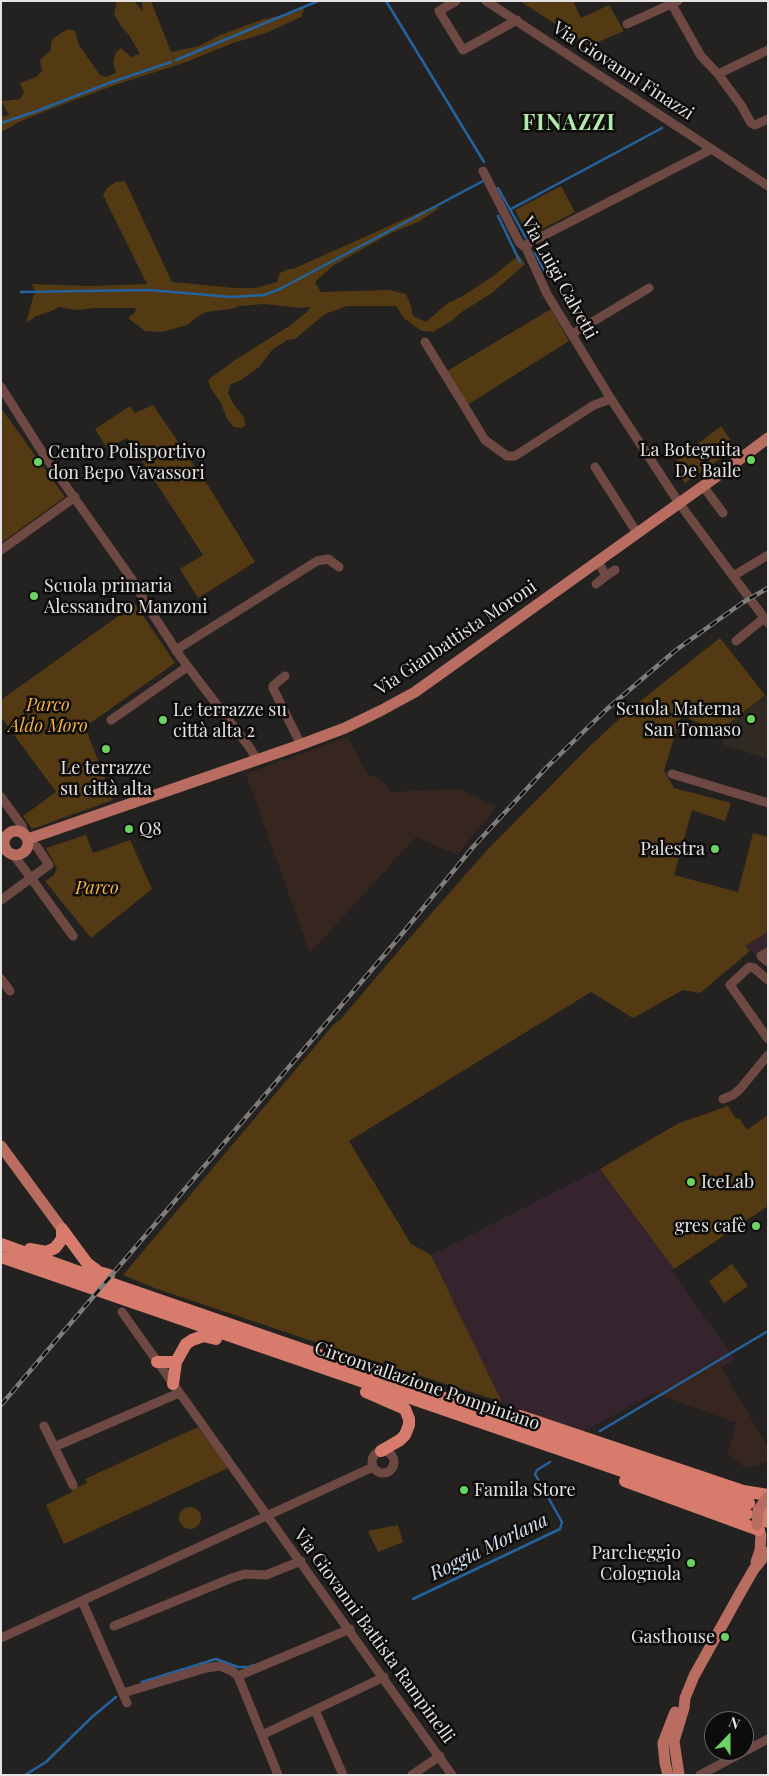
<!DOCTYPE html>
<html>
<head>
<meta charset="utf-8">
<style>
  body { margin:0 }
  #map { position:relative; width:769px; height:1776px; overflow:hidden; background:#242220; font-family:"Playfair Display",serif }
  canvas { display:block }
  .frame { position:absolute; inset:0; border:2px solid #e4e3e1; pointer-events:none }
  .north { position:absolute; left:704px; top:1711px; width:50px; height:50px; box-sizing:border-box; background:#0d0c0b; border:1px solid #636261; border-radius:50%; rotate:22deg; font-size:14px; font-weight:700; line-height:20px; text-align:center; color:#e4e3e1 }
  .north::after { content:''; display:block; margin:auto; width:18px; height:22px; background:#6ad363; clip-path:polygon(50% 0,100% 100%,50% 72%,0 100%) }
</style>
</head>
<body>
<div id="map">
<canvas width="769" height="1776"></canvas>
<div class="frame"></div>
<div class="north">N</div>
</div>
<script>
const ctx = document.querySelector('canvas').getContext('2d');
ctx.lineJoin = 'round';
function paint(path, color) { ctx.fillStyle = color; ctx.fill(path, 'evenodd'); }
const poly = rows => new Path2D(rows.map(r => 'M' + r).join(''));
function strokePath(path, color, width, dash) { ctx.strokeStyle = color; ctx.lineWidth = width; ctx.lineCap = dash ? 'butt' : 'round'; ctx.setLineDash(dash || []); ctx.stroke(path); }
function drawText(font, color, halo, rows, align = 'center') {
  ctx.font = font + ' "Playfair Display",serif'; ctx.lineWidth = 5; ctx.setLineDash([]); ctx.textBaseline = 'middle'; ctx.strokeStyle = halo; ctx.fillStyle = color; for (const [text, x, y, turn = 0] of rows) {
    ctx.save(); ctx.translate(x, y); ctx.rotate((+turn || 0) * Math.PI / 180); ctx.textAlign = isNaN(turn) ? turn : align; if (halo) ctx.strokeText(text, 0, 0); ctx.fillText(text, 0, 0); ctx.restore();
  }
}
paint(poly([
  [347,737,368,775,379,778,391,792,460,789,496,807,457,855,416,837,310,953,246,774],
  [716,1359,768,1447,768,1462,745,1468,727,1453,737,1423,653,1393]
]), '#372520');
paint(poly([
  [768,932,768,965,745,946],
  [600,1169,674,1269,672,1272,735,1359,721,1368,716,1359,581,1433,502,1402,431,1255]
]), '#35242e');
paint(poly([
  [768,693,768,759,722,744,725,735,718,732]
]), '#302a23');
paint(poly([
  [117,1,134,1,143,12,142,1,151,1,171,52,199,46,220,35,264,19,288,14,305,7,301,17,266,33,233,43,186,62,115,85,56,107,21,121,1,132,1,117,9,115,1,101,20,99,24,93,20,83,36,77,42,71,40,60,51,50,51,42,55,37,64,31,69,29,75,31,79,45,83,51,95,68,100,75,106,77,116,73,113,62,116,52,121,48,131,57,140,54,129,35,121,26,114,14],
  [520,1,573,1,581,18,609,5,624,31,589,46],
  [125,181,172,282,235,288,255,288,277,282,280,273,289,269,293,269,427,209,441,207,418,222,391,233,334,265,315,282,321,292,389,290,406,294,411,306,413,316,426,322,448,303,461,297,492,277,519,255,525,264,492,293,460,313,453,320,433,332,422,331,414,326,404,318,396,306,347,306,325,314,295,339,287,340,272,350,259,367,241,380,230,385,228,393,234,405,243,416,246,425,241,428,234,427,227,419,221,403,210,387,208,380,235,360,291,325,308,311,310,307,301,308,263,304,240,306,231,309,206,312,197,317,187,325,162,332,145,331,128,318,135,312,136,308,94,308,77,310,59,307,49,312,36,316,26,323,34,294,37,293,31,284,89,286,147,284,103,195,107,188,116,182],
  [561,186,575,212,529,236,515,210],
  [551,309,569,341,467,405,447,371],
  [153,405,211,490,255,562,198,598,180,569,203,555,127,438,107,448,95,429,130,406,135,413],
  [1,408,65,497,1,543],
  [721,426,736,448,685,483,672,464],
  [135,604,175,663,85,727,113,800,32,829,23,816,56,792,1,717,1,700],
  [720,638,765,695,718,732,681,715,664,771,674,788,731,803,725,821,692,810,674,875,738,892,753,833,768,837,768,932,745,946,750,951,700,993,683,990,633,1018,591,992,349,1141,411,1244,431,1255,502,1402,318,1343,157,1289,123,1275,333,1025,340,1020,407,941,488,849,591,745,629,710],
  [86,835,93,853,130,840,152,889,91,938,45,881,53,876,57,869,46,848],
  [728,1106,736,1119,739,1118,747,1130,768,1115,768,1206,674,1269,600,1169,679,1123],
  [732,1264,748,1286,724,1303,709,1281],
  [198,1427,228,1468,64,1544,46,1505,72,1492,71,1490,87,1483,85,1479],
  '179 1518a11 11 0 1 1 22 0a11 11 0 1 1-22 0Z',
  [398,1525,403,1542,378,1552,368,1531]
]), '#533a12');
strokePath(poly([
  [386,1,484,162],
  [176,60,318,1],
  [1,123,37,111,109,83,171,62],
  [498,188,526,238],
  [511,209,662,128],
  [498,216,520,262],
  [535,253,545,272],
  [21,292,150,290,231,297,264,295,280,289,483,181],
  [600,1431,768,1331],
  [413,1599,560,1529,562,1522,535,1474,537,1470,550,1462],
  [142,1682,216,1659,238,1667,249,1667,254,1665],
  [25,1775,46,1762,92,1717,116,1697]
]), '#2463a0', 2.5);
strokePath(poly([
  [456,1,439,11,463,50,517,20],
  [486,1,768,186],
  [670,1,701,56,718,74,741,105,751,123,755,125,768,119],
  [627,24,678,1],
  [718,74,768,50],
  [483,171,519,242,526,248,547,294,611,399,679,503,733,576,768,555],
  [526,248,529,243,712,149],
  [572,334,649,288],
  [425,342,485,440,507,456,515,456,594,405,611,399],
  [1,387,44,455,136,585,144,601,182,659,250,748,257,760],
  [595,467,637,533],
  [703,486,723,513],
  [1,550,75,497],
  [598,561,606,576,615,570],
  [733,576,768,623],
  [596,584,606,576],
  [736,641,764,618],
  [176,651,179,648,317,561,328,559,339,567],
  [285,676,273,686,273,688,301,745],
  [111,720,187,667],
  [672,774,768,803],
  [1,797,22,826,24,833],
  [1,839,4,841],
  [9,853,15,857,31,878,49,865,37,847,29,842],
  [1,900,31,878,73,936],
  [768,952,761,956,768,962],
  [1,979,10,991],
  [768,980,754,968,749,967,730,985,768,1039],
  [723,1099,733,1095,740,1089,768,1055],
  [122,1312,452,1775],
  [44,1426,73,1485],
  [54,1447,179,1393],
  '372 1462a11 11 0 1 1 22 0a11 11 0 1 1-22 0Z',
  [82,1601,127,1703],
  [114,1626,232,1578,245,1574,266,1575,301,1561],
  [1,1638,373,1467],
  [238,1676,350,1629],
  [123,1693,206,1668,220,1666,232,1671,238,1676,278,1775],
  [315,1710,343,1775],
  [262,1735,384,1677],
  [412,1775,440,1756],
  [700,1775,768,1739]
]), '#6e4943', 9);
strokePath(poly([
  '4 843a12 12 0 1 1 24 0a12 12 0 1 1-24 0Z',
  [28,839,297,746,345,728,382,710,415,692,720,474,768,438],
  [1,1146,62,1229],
  [756,1562,760,1551,761,1535],
  [668,1775,665,1763,663,1743,675,1712],
  [679,1775,674,1741,684,1708,685,1698,694,1676,739,1595,754,1569,768,1552]
]), '#b96d61', 11);
strokePath(poly([
  [62,1229,87,1263,99,1272,109,1275],
  [1,1244,104,1281,749,1503],
  [30,1249,46,1252,55,1248,62,1239,62,1229],
  [1,1257,747,1514],
  [157,1362,176,1362],
  [173,1384,176,1362,186,1344,192,1340,203,1336,216,1339],
  [366,1392,405,1409,409,1419,409,1425,405,1435,400,1440,381,1451],
  [520,1416,743,1491,768,1495],
  [625,1481,759,1530],
  [767,1509,768,1510],
  [763,1520,768,1522]
]), '#d77b6d', 12);
const rail = poly([
  [1,1405,397,940,473,847,547,767,607,709,676,650,742,603,768,588]
]);
strokePath(rail, '#7f7d7b', 4.5);
strokePath(rail, '#0d0c0b', 2.5, [8]);
strokePath(poly([
  [757,1525,758,1510,767,1498]
]), '#b96d61', 11);
for (const [x, y, r, color] of [
  [751,460,5,"#6ad363"],
  [38,462,5,"#6ad363"],
  [34,596,5,"#6ad363"],
  [751,719,5,"#6ad363"],
  [163,720,5,"#6ad363"],
  [106,749,5,"#6ad363"],
  [129,829,5,"#6ad363"],
  [715,849,5,"#6ad363"],
  [691,1182,5,"#6ad363"],
  [756,1226,5,"#6ad363"],
  [464,1490,5,"#6ad363"],
  [691,1563,5,"#6ad363"],
  [725,1637,5,"#6ad363"]
]) { const dot = new Path2D(); dot.arc(x, y, r, 0, 2 * Math.PI); ctx.fillStyle = color; ctx.fill(dot); strokePath(dot, '#0d0c0b', 2); }
drawText('18px', '#e4e3e1', '#0d0c0b', [
  ["Via Giovanni Finazzi",623,71,33],
  ["Via Luigi Calvetti",559,278,61],
  ["Via Gianbattista Moroni",456,638,-34],
  ["Circonvallazione Pompiniano",427,1386,19],
  ["Via Giovanni Battista Rampinelli",374,1636,54]
]);
drawText('18px', '#e4e3e1', '#0d0c0b', [
  ["La Boteguita",741,450],
  ["De Baile",741,471],
  ["Centro Polisportivo",48,452,"left"],
  ["don Bepo Vavassori",48,473,"left"],
  ["Scuola primaria",44,586,"left"],
  ["Alessandro Manzoni",44,607,"left"],
  ["Scuola Materna",741,709],
  ["San Tomaso",741,730],
  ["Le terrazze su",173,710,"left"],
  ["città alta 2",173,731,"left"],
  ["Le terrazze",106,768,"center"],
  ["su città alta",106,789,"center"],
  ["Q8",139,829,"left"],
  ["Palestra",705,849],
  ["IceLab",701,1182,"left"],
  ["gres cafè",746,1226],
  ["Famila Store",474,1490,"left"],
  ["Parcheggio",681,1553],
  ["Colognola",681,1574],
  ["Gasthouse",715,1637]
], 'right');
drawText('italic 18px', '#f6b141', '#0d0c0b', [
  ["Parco",48,705],
  ["Aldo Moro",48,726],
  ["Parco",97,888]
]);
drawText('italic 19px', '#d2e2f3', '#0d0c0b', [
  ["Roggia Morlana",489,1547,-26]
]);
ctx.letterSpacing = '1px';
drawText('bold 22px', '#b2e9ac', '#0d0c0b', [
  ["FINAZZI",569,123]
]);
ctx.letterSpacing = '0px';
</script>
</body>
</html>
